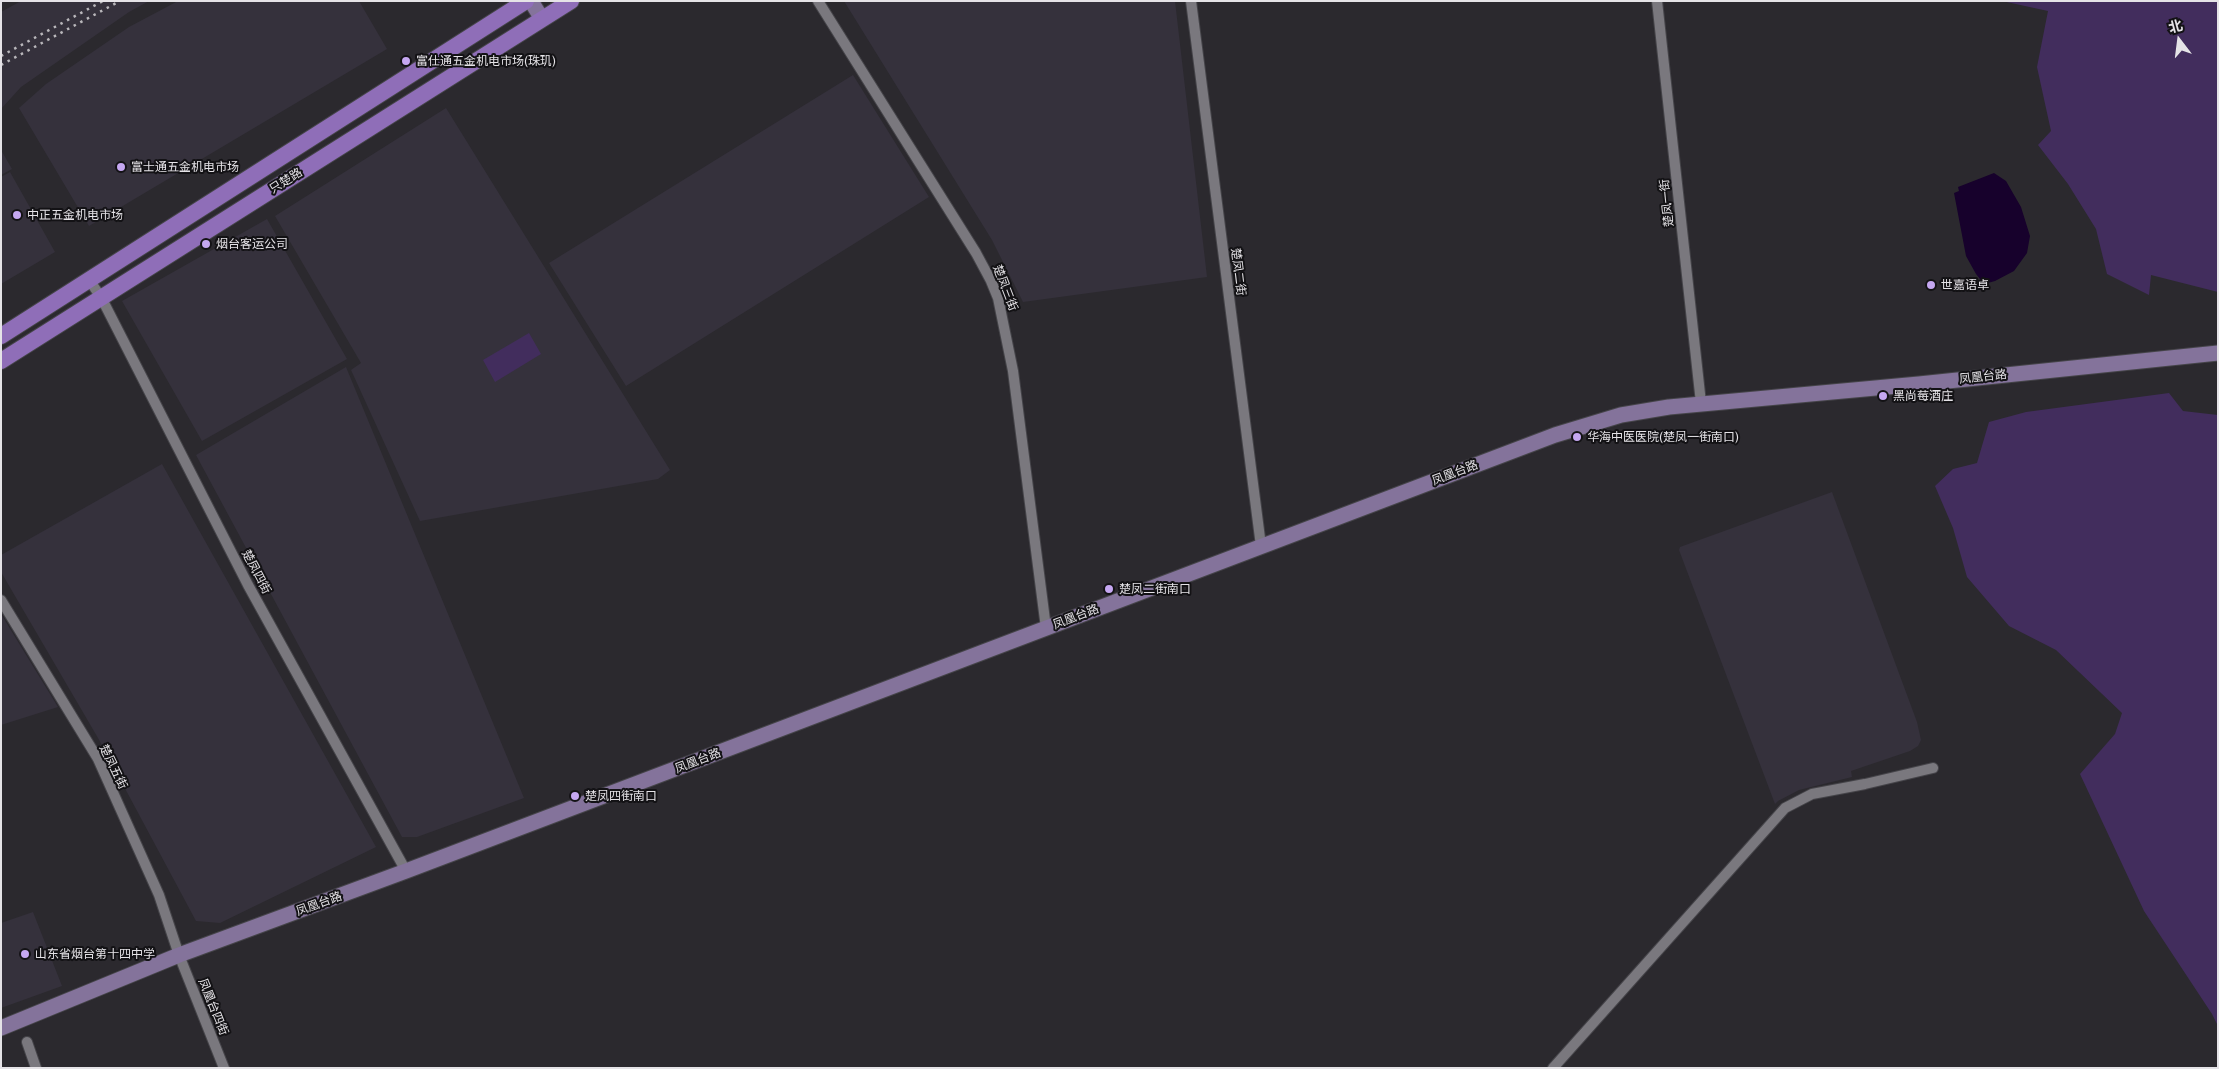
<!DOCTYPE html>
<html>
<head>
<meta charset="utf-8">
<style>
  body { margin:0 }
  #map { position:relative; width:2219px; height:1069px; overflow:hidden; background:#2b292e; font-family:Literata,"Noto Sans SC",serif }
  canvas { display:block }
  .frame { position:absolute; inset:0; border:2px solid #e5e3e7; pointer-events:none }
  .north { position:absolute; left:2154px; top:15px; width:50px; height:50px; -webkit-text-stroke:4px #131215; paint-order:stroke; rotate:345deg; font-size:14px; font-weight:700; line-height:20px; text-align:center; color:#e5e3e7 }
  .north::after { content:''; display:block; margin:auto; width:18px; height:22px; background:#e5e3e7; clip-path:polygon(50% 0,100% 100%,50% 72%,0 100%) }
</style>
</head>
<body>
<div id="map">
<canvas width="2219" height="1069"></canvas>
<div class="frame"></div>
<div class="north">北</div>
</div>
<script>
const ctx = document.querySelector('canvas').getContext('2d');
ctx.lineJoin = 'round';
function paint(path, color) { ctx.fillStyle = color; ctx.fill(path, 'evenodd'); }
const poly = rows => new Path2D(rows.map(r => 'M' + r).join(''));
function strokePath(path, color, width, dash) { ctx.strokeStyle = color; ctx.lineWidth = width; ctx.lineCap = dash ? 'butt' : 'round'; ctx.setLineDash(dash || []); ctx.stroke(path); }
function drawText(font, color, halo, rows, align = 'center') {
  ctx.font = font + ' Literata,"Noto Sans SC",serif'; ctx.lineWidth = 4; ctx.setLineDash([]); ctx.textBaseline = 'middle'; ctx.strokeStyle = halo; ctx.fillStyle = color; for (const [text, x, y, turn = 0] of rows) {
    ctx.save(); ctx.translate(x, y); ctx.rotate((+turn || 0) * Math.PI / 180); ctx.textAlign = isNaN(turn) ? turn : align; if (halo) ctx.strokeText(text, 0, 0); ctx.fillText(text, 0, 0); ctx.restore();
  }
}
paint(poly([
  [21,1,149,1,129,12,21,87,1,109,1,12],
  [178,1,359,1,387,49,89,226,19,108,46,84,129,27],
  [844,1,1175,1,1207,277,1023,302,992,240],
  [853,75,929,197,626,386,549,263],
  [446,108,670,470,658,479,420,521,351,370,361,363,275,216],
  [1,150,12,169,1,175],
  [10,172,55,252,1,284,1,177],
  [267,219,347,359,202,441,122,301],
  [346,367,524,798,417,837,402,837,196,455],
  [162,464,376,847,220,923,196,921,98,738,1,572,1,555],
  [1832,492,1917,722,1921,740,1918,746,1910,751,1851,771,1852,777,1799,790,1778,801,1775,804,1679,550,1680,547],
  [1,614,58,707,1,725],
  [33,912,62,986,1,1008,1,923]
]), '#35313c');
paint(poly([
  [2002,1,2218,1,2218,292,2151,275,2149,295,2107,274,2096,229,2068,184,2038,145,2051,131,2037,67,2048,11],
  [529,333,541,354,495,382,483,360],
  [2169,393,2183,411,2218,415,2218,1026,2212,1014,2144,911,2080,774,2115,734,2122,713,2056,650,2009,626,1967,577,1953,528,1935,486,1953,469,1977,463,1989,422,2026,412]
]), '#422d5d');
paint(poly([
  [1994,173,2006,181,2021,207,2030,236,2027,253,2014,271,1995,281,1984,284,1976,274,1966,256,1954,193,1959,191,1958,187]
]), '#17012c');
const street = poly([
  [818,1,976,253,991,281,998,298,1013,371,1046,628],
  [1191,1,1261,546],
  [1657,1,1701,403],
  [90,281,102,299,248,585,406,871],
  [1,600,98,759,159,895,179,955,224,1068],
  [27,1042,36,1068],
  [1553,1068,1785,808,1812,794,1865,784,1933,768]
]);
const secondary = poly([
  [531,1,542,19],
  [1,1028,179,955,406,871,1555,435,1621,415,1669,407,1919,384,2218,353]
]);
const primary = poly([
  [1,336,526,1],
  [1,361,571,1]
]);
strokePath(street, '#454449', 12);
strokePath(secondary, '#454449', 17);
strokePath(primary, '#454449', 18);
strokePath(street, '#7a787e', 10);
strokePath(secondary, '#84739b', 15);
strokePath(primary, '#8f6eb8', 16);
strokePath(poly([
  [1,56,103,1],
  [1,65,120,1]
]), '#b9b7bb', 2.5, [2.5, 5]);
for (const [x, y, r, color] of [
  [406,61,5,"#c5a7f1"],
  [121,167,5,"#c5a7f1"],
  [17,215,5,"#c5a7f1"],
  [206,244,5,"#c5a7f1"],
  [1931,285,5,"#c5a7f1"],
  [1883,396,5,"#c5a7f1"],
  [1577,437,5,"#c5a7f1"],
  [1109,589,5,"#c5a7f1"],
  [575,796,5,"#c5a7f1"],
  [25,954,5,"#c5a7f1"]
]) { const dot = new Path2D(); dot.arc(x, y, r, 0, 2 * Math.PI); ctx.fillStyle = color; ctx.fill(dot); strokePath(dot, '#131215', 2); }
drawText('12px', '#e5e3e7', '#131215', [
  ["富仕通五金机电市场(珠玑)",416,61],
  ["富士通五金机电市场",131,167],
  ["中正五金机电市场",27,215],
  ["烟台客运公司",216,244],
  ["世嘉语卓",1941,285],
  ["黑尚莓酒庄",1893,396],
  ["华海中医医院(楚凤一街南口)",1587,437],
  ["楚凤二街南口",1119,589],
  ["楚凤四街南口",585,796],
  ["山东省烟台第十四中学",35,954]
], 'left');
drawText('12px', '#e5e3e7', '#131215', [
  ["只楚路",286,181,-32],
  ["楚凤一街",1667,203,-96],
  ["楚凤二街",1238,272,83],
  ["楚凤三街",1005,288,69],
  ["凤凰台路",1983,377,-6],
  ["凤凰台路",1455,473,-21],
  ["楚凤四街",256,572,62],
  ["凤凰台路",1076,617,-21],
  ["凤凰台路",698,761,-21],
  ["楚凤五街",113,767,64],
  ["凤凰台路",319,904,-20],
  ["凤凰台四街",213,1007,68]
]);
</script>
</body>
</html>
